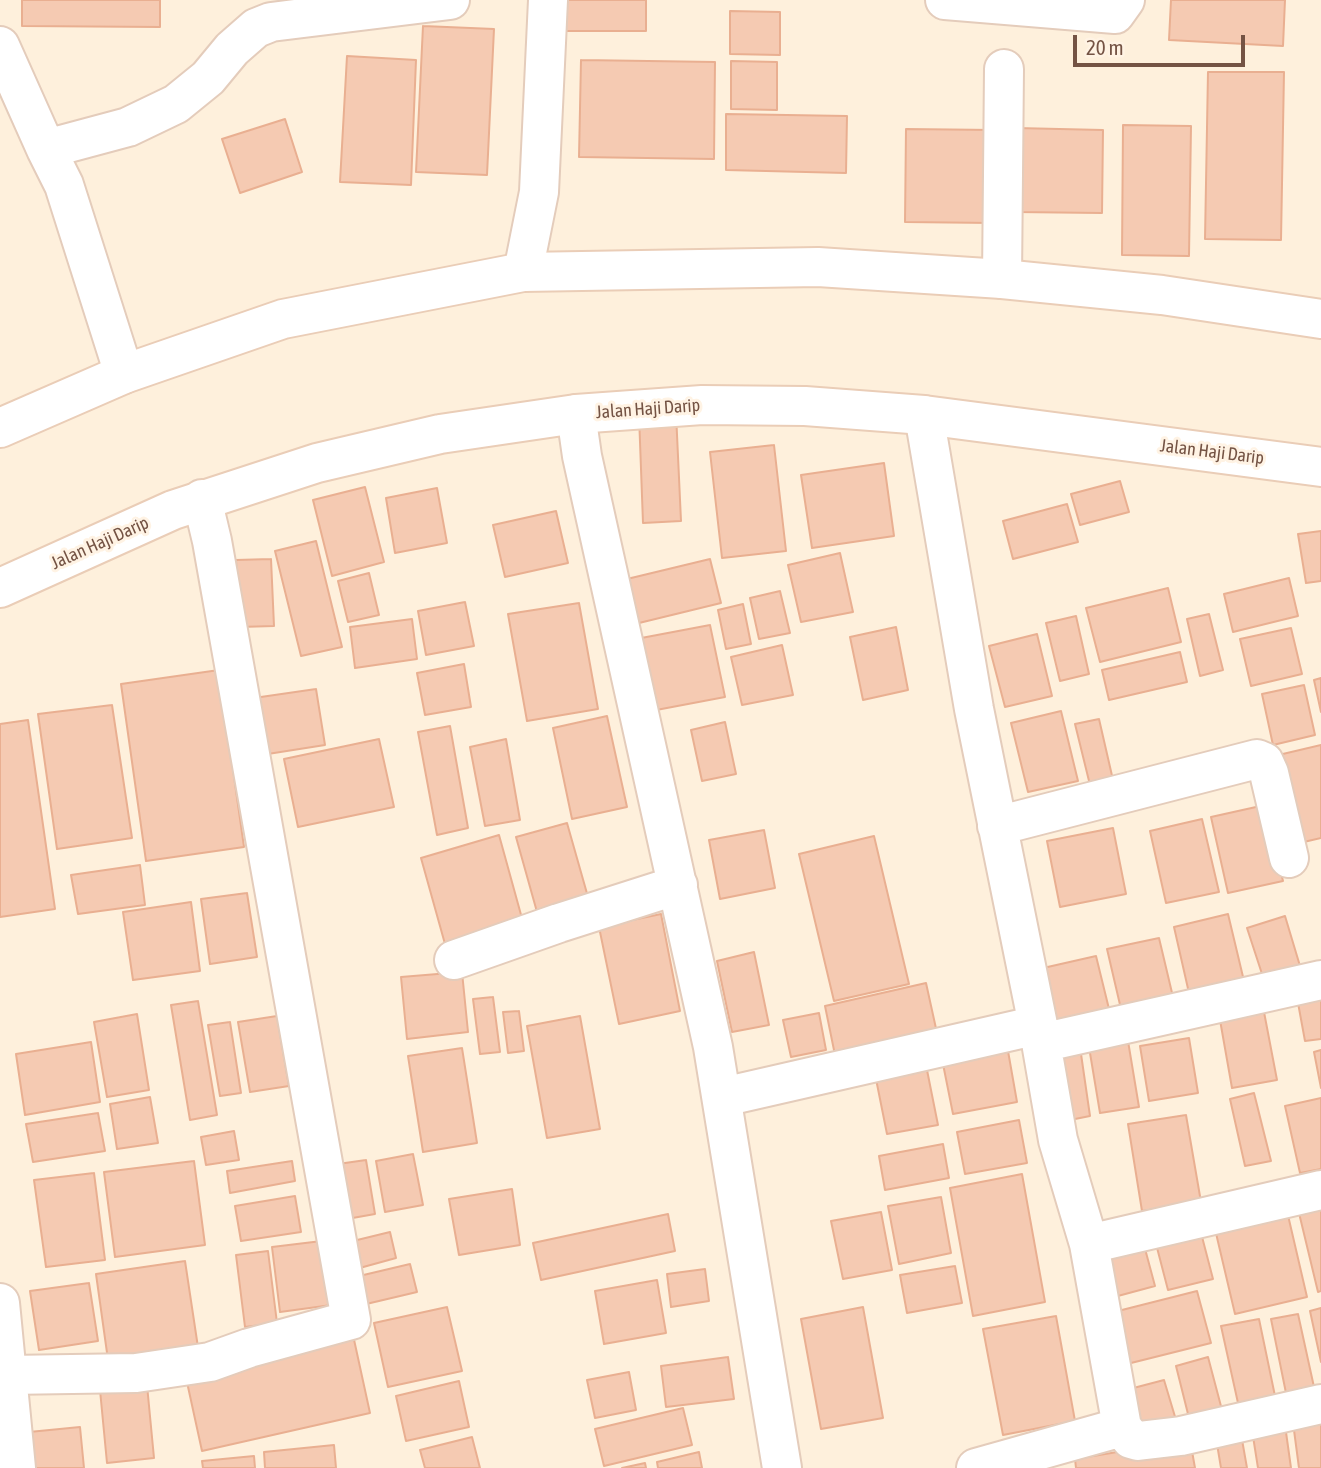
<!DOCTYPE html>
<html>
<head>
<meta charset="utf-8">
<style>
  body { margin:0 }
  #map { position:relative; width:1321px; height:1468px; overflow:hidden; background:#fef0dc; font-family:"Asap Condensed",sans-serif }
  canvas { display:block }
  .scale { position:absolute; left:1073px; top:35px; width:172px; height:32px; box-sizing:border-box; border:4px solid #745344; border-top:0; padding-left:9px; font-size:21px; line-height:24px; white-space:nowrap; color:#745344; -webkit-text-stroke:5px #fff3e4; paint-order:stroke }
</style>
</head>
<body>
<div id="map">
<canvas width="1321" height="1468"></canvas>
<div class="scale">20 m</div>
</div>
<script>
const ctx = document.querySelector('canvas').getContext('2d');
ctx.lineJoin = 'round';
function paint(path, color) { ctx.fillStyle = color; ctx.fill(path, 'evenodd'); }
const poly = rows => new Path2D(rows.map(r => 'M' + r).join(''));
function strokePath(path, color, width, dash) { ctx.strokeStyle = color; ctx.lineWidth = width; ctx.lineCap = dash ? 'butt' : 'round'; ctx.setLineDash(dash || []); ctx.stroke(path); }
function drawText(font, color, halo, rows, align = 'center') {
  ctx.font = font + ' "Asap Condensed",sans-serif'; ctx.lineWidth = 6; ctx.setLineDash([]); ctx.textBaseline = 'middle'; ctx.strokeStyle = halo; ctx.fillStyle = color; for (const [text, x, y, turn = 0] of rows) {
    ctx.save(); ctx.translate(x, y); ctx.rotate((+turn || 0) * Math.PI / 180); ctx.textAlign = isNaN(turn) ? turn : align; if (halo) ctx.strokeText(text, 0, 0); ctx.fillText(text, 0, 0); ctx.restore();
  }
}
const building = poly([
  [22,0,160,0,160,27,22,26,22,0],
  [564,0,646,0,646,31,564,31,564,0],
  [1171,0,1285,0,1283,46,1169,40,1171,0],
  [730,11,780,12,780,55,730,54,730,11],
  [423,26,494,29,487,175,416,172,423,26],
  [347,56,416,60,411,185,340,182,347,56],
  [581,60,715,62,714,159,579,157,581,60],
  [731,61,777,62,777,110,731,109,731,61],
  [1208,72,1284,72,1281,240,1205,239,1208,72],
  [726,114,847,116,846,173,726,170,726,114],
  [285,119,302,172,240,193,222,139,285,119],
  [1123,125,1191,126,1189,256,1122,255,1123,125],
  [1016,128,1103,130,1102,213,1015,212,1016,128],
  [906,129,994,130,993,223,905,222,906,129],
  [676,413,681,521,643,523,639,415,676,413],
  [774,445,786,551,722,558,710,452,774,445],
  [884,463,894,536,812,548,801,475,884,463],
  [1120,481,1129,512,1080,525,1071,494,1120,481],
  [365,487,384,562,332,576,313,500,365,487],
  [437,488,447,543,395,553,386,498,437,488],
  [1067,504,1078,542,1013,559,1003,521,1067,504],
  [556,511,568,563,505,577,493,525,556,511],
  [1321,531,1321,581,1306,583,1298,534,1321,531],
  [316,541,342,647,301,656,275,551,316,541],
  [840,553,853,612,801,622,788,565,840,553],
  [271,559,274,626,239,627,236,560,271,559],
  [710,559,721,603,639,623,627,579,710,559],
  [369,573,379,615,348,622,338,581,369,573],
  [1289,578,1298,616,1233,632,1224,594,1289,578],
  [1168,588,1181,642,1100,662,1086,608,1168,588],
  [780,591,790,633,759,639,750,598,780,591],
  [465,602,474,646,426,655,418,611,465,602],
  [579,603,598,709,527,721,508,614,579,603],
  [743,604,751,644,726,649,718,610,743,604],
  [1209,614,1223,670,1200,676,1187,619,1209,614],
  [1076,616,1089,674,1060,681,1046,623,1076,616],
  [412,619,417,659,355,668,350,627,412,619],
  [710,625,725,697,651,711,636,639,710,625],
  [896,627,908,690,863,700,850,637,896,627],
  [1291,628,1302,674,1251,686,1240,639,1291,628],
  [1037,634,1052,696,1005,707,989,646,1037,634],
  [782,645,793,695,742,705,731,657,782,645],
  [1180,652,1187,682,1109,700,1102,670,1180,652],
  [464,664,471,707,425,715,417,673,464,664],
  [219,670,244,847,146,861,121,684,219,670],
  [1321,678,1321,712,1314,680,1321,678],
  [1304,685,1315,735,1273,745,1262,694,1304,685],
  [316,689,325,745,255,756,247,699,316,689],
  [112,705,132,838,57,849,38,714,112,705],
  [1061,711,1078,781,1028,792,1011,723,1061,711],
  [607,716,627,807,572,819,553,728,607,716],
  [1099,719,1113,780,1090,785,1075,724,1099,719],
  [28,720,55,909,0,917,0,724,28,720],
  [725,722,736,774,702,781,691,730,725,722],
  [450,726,468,828,437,835,418,732,450,726],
  [379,739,394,807,298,827,284,759,379,739],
  [506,739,520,820,485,826,470,747,506,739],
  [1321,745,1321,838,1291,845,1270,757,1321,745],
  [1265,805,1283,881,1228,893,1211,817,1265,805],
  [1202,819,1219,892,1166,903,1150,831,1202,819],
  [567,823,588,897,537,912,516,837,567,823],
  [1113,828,1126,894,1060,907,1047,841,1113,828],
  [764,830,775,888,720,899,709,840,764,830],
  [499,835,523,922,445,944,421,858,499,835],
  [874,836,909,984,834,1001,799,854,874,836],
  [140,865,145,905,78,914,71,875,140,865],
  [247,893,257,957,210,964,201,899,247,893],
  [191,902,200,971,133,980,123,912,191,902],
  [661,914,680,1011,619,1024,599,927,661,914],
  [1228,914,1244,981,1189,993,1174,927,1228,914],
  [1285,916,1300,966,1263,977,1247,928,1285,916],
  [1159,938,1173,997,1121,1009,1107,949,1159,938],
  [754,952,769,1025,732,1032,717,961,754,952],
  [1096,956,1110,1013,1043,1028,1030,971,1096,956],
  [462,972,468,1032,407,1039,401,977,462,972],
  [926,983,937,1033,835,1055,825,1006,926,983],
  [1321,988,1321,1039,1305,1041,1296,992,1321,988],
  [493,997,500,1052,480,1054,473,999,493,997],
  [198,1001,217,1115,190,1120,171,1005,198,1001],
  [519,1011,524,1051,508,1053,503,1012,519,1011],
  [1264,1012,1277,1080,1232,1088,1220,1020,1264,1012],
  [819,1013,826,1050,791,1057,783,1020,819,1013],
  [137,1014,149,1090,107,1097,94,1022,137,1014],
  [277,1016,289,1086,250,1092,238,1022,277,1016],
  [580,1016,600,1129,547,1138,527,1026,580,1016],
  [230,1022,241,1093,220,1096,208,1025,230,1022],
  [1127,1035,1139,1107,1100,1113,1088,1041,1127,1035],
  [1189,1038,1198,1093,1149,1101,1140,1046,1189,1038],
  [91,1042,100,1102,25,1115,16,1054,91,1042],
  [1080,1047,1090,1116,1060,1122,1049,1052,1080,1047],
  [462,1048,477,1143,423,1152,408,1056,462,1048],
  [1321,1050,1321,1088,1314,1052,1321,1050],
  [1008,1051,1017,1102,953,1114,943,1064,1008,1051],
  [926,1065,938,1125,887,1134,875,1074,926,1065],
  [1254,1093,1271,1161,1245,1166,1230,1099,1254,1093],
  [150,1097,158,1143,117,1149,110,1104,150,1097],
  [1321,1098,1321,1169,1300,1173,1285,1106,1321,1098],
  [98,1113,105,1151,33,1162,26,1124,98,1113],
  [1186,1115,1201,1202,1142,1211,1128,1124,1186,1115],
  [1019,1120,1027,1163,965,1174,957,1132,1019,1120],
  [234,1131,239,1160,206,1165,201,1137,234,1131],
  [943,1144,949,1178,885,1190,879,1156,943,1144],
  [413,1154,423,1205,385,1212,376,1161,413,1154],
  [366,1160,375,1214,347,1219,338,1164,366,1160],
  [194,1161,205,1245,115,1257,104,1172,194,1161],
  [292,1161,295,1181,230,1193,227,1171,292,1161],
  [94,1173,105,1260,46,1267,34,1180,94,1173],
  [1022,1174,1045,1302,973,1316,950,1188,1022,1174],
  [512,1189,520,1245,459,1255,449,1199,512,1189],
  [295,1196,301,1232,241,1241,235,1206,295,1196],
  [941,1197,951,1253,899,1264,888,1206,941,1197],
  [1321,1208,1321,1291,1318,1292,1299,1213,1321,1208],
  [1287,1211,1307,1297,1235,1314,1215,1229,1287,1211],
  [881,1212,892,1270,843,1279,831,1221,881,1212],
  [668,1214,675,1251,541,1280,533,1243,668,1214],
  [1200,1229,1213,1279,1168,1290,1155,1240,1200,1229],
  [390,1232,396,1258,356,1269,349,1242,390,1232],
  [330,1240,339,1304,280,1312,272,1247,330,1240],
  [1144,1245,1155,1286,1103,1300,1092,1259,1144,1245],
  [268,1251,277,1323,245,1327,236,1255,268,1251],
  [185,1261,199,1354,109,1367,96,1274,185,1261],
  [410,1264,417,1292,362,1305,355,1277,410,1264],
  [955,1266,962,1303,907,1313,900,1275,955,1266],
  [705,1269,709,1301,671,1307,667,1274,705,1269],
  [657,1280,666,1333,604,1344,595,1291,657,1280],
  [89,1283,98,1341,39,1350,30,1291,89,1283],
  [1197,1291,1211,1343,1127,1364,1114,1312,1197,1291],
  [447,1307,462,1371,388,1387,374,1323,447,1307],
  [863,1307,883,1418,821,1429,801,1319,863,1307],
  [1321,1308,1321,1362,1310,1311,1321,1308],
  [1298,1314,1314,1387,1286,1393,1271,1319,1298,1314],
  [1056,1316,1075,1421,1003,1435,983,1329,1056,1316],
  [1259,1319,1275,1396,1238,1403,1221,1326,1259,1319],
  [353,1335,370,1413,202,1451,185,1373,353,1335],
  [728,1357,734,1399,666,1407,661,1366,728,1357],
  [1208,1357,1222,1410,1189,1418,1176,1366,1208,1357],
  [629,1372,636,1410,595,1418,587,1380,629,1372],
  [1164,1380,1176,1420,1132,1431,1122,1391,1164,1380],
  [459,1381,469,1427,406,1441,396,1396,459,1381],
  [147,1385,154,1458,107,1463,100,1390,147,1385],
  [683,1408,692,1445,604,1466,595,1429,683,1408],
  [1321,1411,1321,1468,1299,1468,1292,1415,1321,1411],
  [1285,1425,1291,1468,1258,1468,1252,1430,1285,1425],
  [80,1427,84,1468,22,1468,19,1433,80,1427],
  [1241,1434,1247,1468,1221,1468,1216,1438,1241,1434],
  [472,1437,480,1468,425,1468,420,1450,472,1437],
  [1190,1440,1195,1468,1076,1468,1075,1459,1190,1440],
  [334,1445,336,1468,265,1468,264,1452,334,1445],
  [699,1452,702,1468,658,1468,657,1462,699,1452],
  [254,1456,255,1468,203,1468,202,1461,254,1456],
  [645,1463,646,1468,622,1468,645,1463]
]);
paint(building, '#f5cab2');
strokePath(building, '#e9af91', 2);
const street = poly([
  [945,0,1115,14,1125,0],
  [0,46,46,149,64,185,124,374],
  [46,149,128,127,176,104,208,78,232,49,256,28,271,22,450,0],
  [523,272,539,192,548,0],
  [1002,279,1004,69],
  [576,414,582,456,713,1047,782,1468],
  [924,415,974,709,1038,1025,1058,1140,1089,1244,1122,1427,976,1468],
  [997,826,1257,759,1264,762,1269,773,1289,858],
  [454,960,559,923,678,885],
  [1041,1043,1321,980],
  [723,1097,1038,1025],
  [1089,1244,1321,1190],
  [0,1303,16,1468],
  [8,1375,136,1373,210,1362,249,1348,351,1320,212,541,202,499],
  [1122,1427,1131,1439,1138,1441,1181,1436,1321,1404]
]);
const secondary = poly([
  [0,428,124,374,283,319,523,272,818,267,1002,279,1162,295,1321,319],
  [0,588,173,510,317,463,440,434,576,414,702,405,805,406,924,415,1321,467]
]);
strokePath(street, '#e4ccbb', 42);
strokePath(secondary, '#eacdb7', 42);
strokePath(street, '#fff', 38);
strokePath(secondary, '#fff', 38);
drawText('18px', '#745344', '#fff3e4', [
  ["Jalan Haji Darip",648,409,-4],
  ["Jalan Haji Darip",1212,452,7],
  ["Jalan Haji Darip",100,543,-24]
]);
</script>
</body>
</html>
